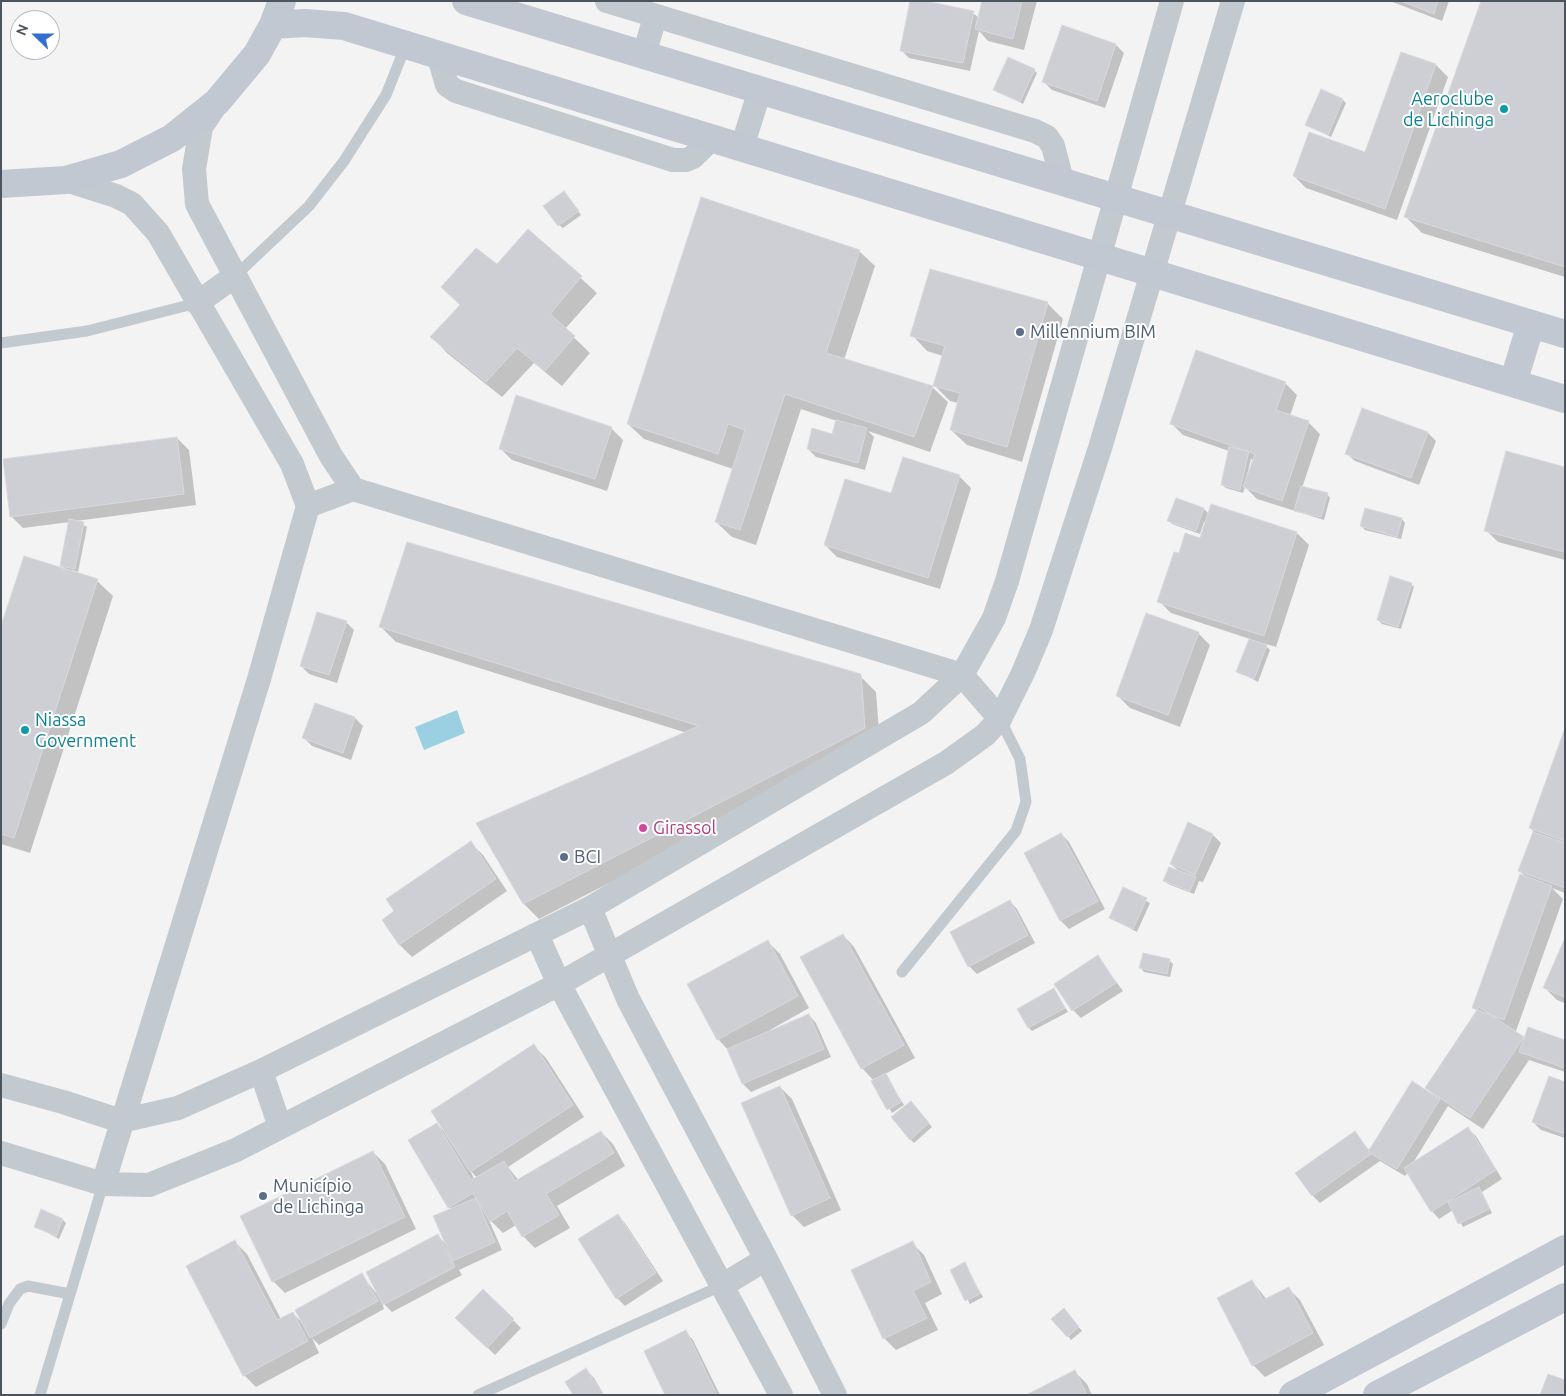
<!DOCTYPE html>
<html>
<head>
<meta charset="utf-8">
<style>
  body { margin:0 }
  #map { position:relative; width:1566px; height:1396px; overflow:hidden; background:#f4f3f3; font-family:Ubuntu,sans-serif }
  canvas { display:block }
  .frame { position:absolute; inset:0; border:2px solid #4c555e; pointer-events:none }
  .north { position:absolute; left:10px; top:10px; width:50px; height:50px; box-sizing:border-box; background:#fff; border:1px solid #b7bbbf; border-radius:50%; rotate:292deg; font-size:14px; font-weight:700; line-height:20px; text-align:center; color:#4c555e }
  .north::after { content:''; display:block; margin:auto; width:18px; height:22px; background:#3370ce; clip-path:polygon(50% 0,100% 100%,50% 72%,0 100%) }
</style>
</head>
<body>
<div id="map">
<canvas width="1566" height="1396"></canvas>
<div class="frame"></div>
<div class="north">N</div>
</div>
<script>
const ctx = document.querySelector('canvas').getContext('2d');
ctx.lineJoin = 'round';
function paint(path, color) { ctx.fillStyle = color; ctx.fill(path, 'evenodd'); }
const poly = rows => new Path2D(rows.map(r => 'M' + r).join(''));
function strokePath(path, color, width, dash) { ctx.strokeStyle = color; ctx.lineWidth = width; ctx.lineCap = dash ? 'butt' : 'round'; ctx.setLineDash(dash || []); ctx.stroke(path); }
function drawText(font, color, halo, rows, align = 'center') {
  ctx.font = font + ' Ubuntu,sans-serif'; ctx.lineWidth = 4; ctx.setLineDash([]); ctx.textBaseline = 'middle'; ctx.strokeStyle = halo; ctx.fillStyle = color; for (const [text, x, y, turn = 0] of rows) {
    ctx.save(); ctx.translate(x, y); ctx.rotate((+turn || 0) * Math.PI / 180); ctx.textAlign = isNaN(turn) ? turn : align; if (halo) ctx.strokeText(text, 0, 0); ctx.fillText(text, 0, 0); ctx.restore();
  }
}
paint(poly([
  [457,710,465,733,424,750,415,727]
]), '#9bd0e2');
paint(poly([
  [983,1,1037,1,1024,50,988,41,979,31,970,71,909,58,901,50,973,13,979,18],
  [1390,1,1449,1,1442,21],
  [1565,1,1565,277,1422,233,1406,217],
  [1063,27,1116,45,1124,53,1105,108,1052,90,1044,82],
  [1402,53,1436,65,1448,77,1397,220,1306,188,1294,176,1366,153],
  [1034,70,1037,73,1023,104,995,89],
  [1343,100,1346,103,1331,137,1307,125],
  [567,196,581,215,563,228,559,225],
  [528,230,597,293,565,329,590,353,562,386,534,363,502,397,447,353,432,337],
  [859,251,875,266,844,360,932,387,948,402,930,452,868,431,874,437,865,470,816,457,808,449,833,436,837,421,801,409,756,545,732,537,716,522,733,469,644,439,628,424],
  [1047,303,1063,319,1022,462,967,445,951,430,958,403,950,401,934,385,943,356,927,351,912,335],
  [1285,383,1297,395,1290,416,1308,422,1320,434,1302,488,1327,494,1330,498,1324,520,1257,499,1245,487,1243,493,1226,488,1222,485,1229,451,1183,435,1171,423],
  [1251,459,1254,460,1249,475,1247,475],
  [1363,410,1428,433,1436,441,1419,485,1355,461,1347,454],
  [611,428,623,440,607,491,512,460,500,448],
  [177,438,189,450,196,505,76,521,87,527,78,572,72,570,71,572,97,581,113,596,30,853,1,844,1,630,67,571,61,565,70,522,23,528,11,516],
  [1565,468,1565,560,1498,542,1486,530],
  [959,476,971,488,940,589,837,557,825,545,892,495],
  [1176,499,1204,509,1209,514,1212,505,1297,533,1309,545,1276,647,1263,643,1270,650,1258,682,1238,671,1250,639,1171,613,1159,601,1180,555,1201,540,1206,522,1204,522,1200,534,1172,524,1169,520],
  [1366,509,1402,519,1405,523,1401,539,1365,530,1361,526],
  [1411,584,1414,587,1401,629,1382,624,1378,620],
  [346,622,354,630,337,683,309,674,301,666],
  [381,627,860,676,876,692,880,744,539,919,524,904,478,824,687,733,396,642],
  [1198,633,1210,645,1180,727,1130,708,1118,696],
  [316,705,355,718,363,726,351,760,312,746,304,738],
  [1565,731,1565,893,1552,888,1563,899,1516,1031,1510,1030,1525,1040,1565,1041,1565,1072,1529,1060,1483,1129,1448,1106,1413,1163,1468,1129,1476,1136,1502,1179,1482,1192,1492,1213,1463,1227,1453,1210,1439,1219,1432,1211,1408,1172,1405,1176,1380,1161,1320,1203,1312,1195,1355,1133,1370,1151,1434,1095,1427,1088,1477,1011,1473,1007,1527,878,1520,871,1534,832,1530,828],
  [1188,824,1213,835,1221,843,1203,882,1199,881,1194,894,1168,884,1165,880,1180,872,1171,864],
  [1061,834,1069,842,1105,909,1069,929,1061,921,1026,853],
  [471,843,483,855,507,891,412,957,400,945,384,920],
  [1123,889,1150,903,1137,932,1110,918],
  [1010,901,1017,909,1035,943,977,974,969,966,952,933],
  [843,935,854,947,915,1058,885,1074,904,1105,892,1113,874,1081,862,1068,802,957],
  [1565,941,1565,1003,1557,1000,1545,988],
  [768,942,780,954,809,1008,770,1030,770,1031,809,1015,816,1023,831,1057,751,1092,743,1084,728,1050,718,1039],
  [1098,957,1123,991,1081,1018,1073,1010],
  [1169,960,1173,964,1170,977,1144,972,1141,968],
  [1054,989,1068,1012,1032,1031,1029,1028],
  [534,1046,546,1058,584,1117,508,1167,519,1181,601,1132,613,1144,625,1166,557,1206,570,1228,535,1248,523,1236,516,1225,503,1233,488,1218,502,1250,459,1270,462,1275,392,1312,381,1301,384,1309,319,1345,312,1338,319,1353,256,1387,244,1375,235,1242,247,1254,281,1319,293,1313,303,1324,362,1275,376,1293,378,1292,438,1236,446,1244,452,1210,449,1207,437,1124,445,1132],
  [470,1170,477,1178,474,1179],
  [1565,1083,1565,1138,1541,1130,1533,1122],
  [780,1087,792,1099,841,1210,804,1227,792,1215],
  [915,1106,932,1127,914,1143,910,1139],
  [373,1152,385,1164,416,1229,285,1293,273,1281,242,1216],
  [617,1215,625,1223,663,1281,625,1306,617,1298],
  [63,1220,66,1223,59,1239,35,1226],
  [912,1243,924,1255,942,1294,925,1303,938,1330,896,1350,884,1338],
  [964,1264,983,1297,970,1304,952,1270],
  [1252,1281,1267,1300,1288,1288,1300,1300,1324,1345,1265,1377,1253,1365],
  [483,1291,521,1328,495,1355,457,1318],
  [1067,1313,1082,1331,1071,1340,1068,1336],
  [686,1332,693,1340,720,1395,666,1395],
  [586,1370,594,1378,604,1395,574,1395],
  [1075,1372,1087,1384,1092,1395,1029,1395]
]), '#0003');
const building = poly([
  [910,1,925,1,974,11,963,63,900,51,910,1],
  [982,1,1022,1,1013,39,975,29,982,1],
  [1401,1,1438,1,1434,14,1401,1],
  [1481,1,1565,1,1565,267,1404,217,1481,1],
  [1062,25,1116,44,1097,101,1042,82,1062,25],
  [1401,52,1436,64,1385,209,1293,176,1309,132,1365,152,1401,52],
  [1008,57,1035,69,1020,102,993,90,1008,57],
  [1321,89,1343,99,1328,135,1305,125,1321,89],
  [564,191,579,211,558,226,543,206,564,191],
  [701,197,860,250,826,353,933,386,914,437,785,394,740,530,715,522,745,430,728,424,718,454,627,424,701,197],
  [528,229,582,276,550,314,575,336,545,371,517,348,486,382,430,337,460,305,441,287,476,248,497,264,528,229],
  [930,269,1048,302,1007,447,950,430,960,393,933,386,945,346,910,336,930,269],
  [1196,350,1286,382,1276,410,1309,421,1282,501,1243,487,1255,454,1170,424,1196,350],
  [516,395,612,427,595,479,499,449,516,395],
  [1362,408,1428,432,1411,478,1345,454,1362,408],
  [836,420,867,428,858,463,807,449,812,428,832,434,836,420],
  [177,437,184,494,10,517,3,459,177,437],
  [1229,447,1249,451,1240,490,1221,485,1229,447],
  [1506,451,1565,467,1565,552,1484,531,1506,451],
  [903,457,960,475,928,578,824,545,845,479,891,493,903,457],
  [1301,486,1328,493,1321,517,1294,511,1301,486],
  [1176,498,1204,508,1196,531,1167,521,1176,498],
  [1211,504,1297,532,1264,636,1157,602,1174,552,1179,553,1185,533,1200,538,1211,504],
  [1365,508,1402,518,1397,537,1360,526,1365,508],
  [69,519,84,522,75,569,60,566,69,519],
  [407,542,861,674,865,728,523,904,476,823,699,726,379,627,407,542],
  [24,556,98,579,14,838,1,834,1,626,24,556],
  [1390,576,1412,583,1398,627,1377,620,1390,576],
  [317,612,347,621,329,675,300,666,317,612],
  [1146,613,1199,632,1168,715,1116,696,1146,613],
  [1249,639,1267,645,1254,679,1236,672,1249,639],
  [315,703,355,717,343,753,302,738,315,703],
  [1565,728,1565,841,1529,828,1565,728],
  [1188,822,1213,834,1195,875,1170,864,1188,822],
  [1533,832,1565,843,1565,888,1518,871,1533,832],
  [1061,833,1098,901,1060,921,1024,853,1061,833],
  [471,841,496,879,399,945,382,920,394,911,386,899,471,841],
  [1169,867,1196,877,1190,891,1163,881,1169,867],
  [1520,874,1552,886,1504,1020,1472,1008,1520,874],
  [1123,887,1147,898,1133,929,1109,918,1123,887],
  [1010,900,1028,935,968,967,950,932,1010,900],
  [843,934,904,1045,861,1069,800,957,843,934],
  [1565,938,1565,997,1543,988,1565,938],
  [768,940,798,996,717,1040,687,984,768,940],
  [1143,953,1170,959,1167,974,1139,968,1143,953],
  [1098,955,1116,983,1072,1011,1054,984,1098,955],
  [1054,988,1065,1008,1028,1028,1017,1009,1054,988],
  [1479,1007,1524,1037,1470,1118,1425,1088,1479,1007],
  [809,1014,824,1049,742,1084,727,1049,809,1014],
  [1528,1027,1565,1040,1565,1068,1519,1052,1528,1027],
  [534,1044,573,1105,470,1172,431,1111,534,1044],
  [886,1073,901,1102,887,1110,871,1081,886,1073],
  [1549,1076,1565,1082,1565,1134,1532,1122,1549,1076],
  [1412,1081,1440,1099,1397,1169,1368,1152,1412,1081],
  [780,1086,830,1198,791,1216,741,1103,780,1086],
  [911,1101,929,1123,910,1140,891,1117,911,1101],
  [437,1123,471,1180,504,1161,515,1181,601,1131,614,1153,546,1194,559,1215,522,1237,507,1211,490,1222,473,1193,448,1208,408,1140,437,1123],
  [1468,1127,1496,1170,1431,1212,1404,1168,1468,1127],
  [1355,1131,1371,1154,1312,1196,1295,1173,1355,1131],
  [373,1151,405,1217,272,1282,240,1216,373,1151],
  [1479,1187,1489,1209,1458,1224,1448,1202,1479,1187],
  [476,1198,495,1242,453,1261,433,1216,476,1198],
  [41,1209,63,1219,56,1236,34,1227,41,1209],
  [618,1214,656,1273,616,1299,578,1239,618,1214],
  [438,1234,455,1267,383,1305,366,1272,438,1234],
  [235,1240,277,1320,293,1312,308,1341,243,1376,186,1266,235,1240],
  [913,1241,931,1282,913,1291,927,1318,883,1339,851,1270,913,1241],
  [965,1262,980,1294,965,1301,950,1270,965,1262],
  [362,1273,378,1301,310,1338,295,1310,362,1273],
  [1252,1280,1263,1300,1289,1287,1313,1333,1252,1366,1217,1298,1252,1280],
  [483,1289,514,1319,487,1348,455,1318,483,1289],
  [1064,1308,1079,1327,1067,1337,1051,1319,1064,1308],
  [686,1330,717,1395,665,1395,644,1351,686,1330],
  [586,1368,603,1395,573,1395,565,1382,586,1368],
  [1075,1370,1087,1395,1026,1395,1075,1370],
  [1548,1374,1565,1380,1565,1395,1540,1395,1548,1374]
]);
paint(building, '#cdcfd4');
strokePath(building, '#d7d9dd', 1);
strokePath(poly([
  [235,276,309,206,344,161,386,95,406,45],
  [1,343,87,331,197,303],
  [902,972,1016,831,1026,802,1020,759,1000,719],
  [1,1324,9,1304,20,1289,28,1286,70,1294],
  [40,1395,103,1184],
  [478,1395,723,1285]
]), '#c2c9cf', 11);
strokePath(poly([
  [607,1,1035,131,1047,137,1053,146,1062,180],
  [438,54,447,85,456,91,673,160,686,160,693,157,712,138],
  [644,55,655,17],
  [215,106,201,127,194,169,197,204,331,456,353,489],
  [742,147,760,90],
  [66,180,116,196,132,204,158,233,292,464,308,506,259,679,103,1184],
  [197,303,235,276],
  [308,506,353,489,962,675,1000,719],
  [590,908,628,999,766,1259,835,1395],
  [537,935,559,984,781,1395],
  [261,1071,280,1127],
  [1,1085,63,1102,121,1121,178,1108,261,1071,590,908,921,713,962,675,994,618,1007,581,1172,1],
  [1,1153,103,1184,149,1185,236,1150,559,984,946,763,985,735,1000,719,1023,673,1041,630,1100,448,1233,1],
  [723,1285,766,1259]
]), '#c2c9cf', 24);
strokePath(poly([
  [466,1,1565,334],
  [273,25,305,23,344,26,1565,399],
  [1,184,66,180,121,164,172,138,217,102,257,54,273,25,282,1],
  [1513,383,1531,324],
  [1293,1395,1565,1249],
  [1377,1395,1565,1297]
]), '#c1c8d1', 28);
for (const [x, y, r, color] of [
  [1504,109,5,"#0f9aa8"],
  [1020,332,5,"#5c6f8a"],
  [25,730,5,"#0f9aa8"],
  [643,828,5,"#d1479c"],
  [564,857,5,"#5c6f8a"],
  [263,1196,5,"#5c6f8a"]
]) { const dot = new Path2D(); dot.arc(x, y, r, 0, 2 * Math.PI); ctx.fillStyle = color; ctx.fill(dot); strokePath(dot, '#fff', 2); }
drawText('18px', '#0d838f', '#fff', [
  ["Aeroclube",1494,99],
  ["de Lichinga",1494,120],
  ["Niassa",35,720,"left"],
  ["Government",35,741,"left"]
], 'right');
drawText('18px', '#4e5e75', '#fff', [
  ["Millennium BIM",1030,332],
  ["BCI",574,857],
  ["Município",273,1186],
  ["de Lichinga",273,1207]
], 'left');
drawText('18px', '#b23c85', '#fff', [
  ["Girassol",653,828]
], 'left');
</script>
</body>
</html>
